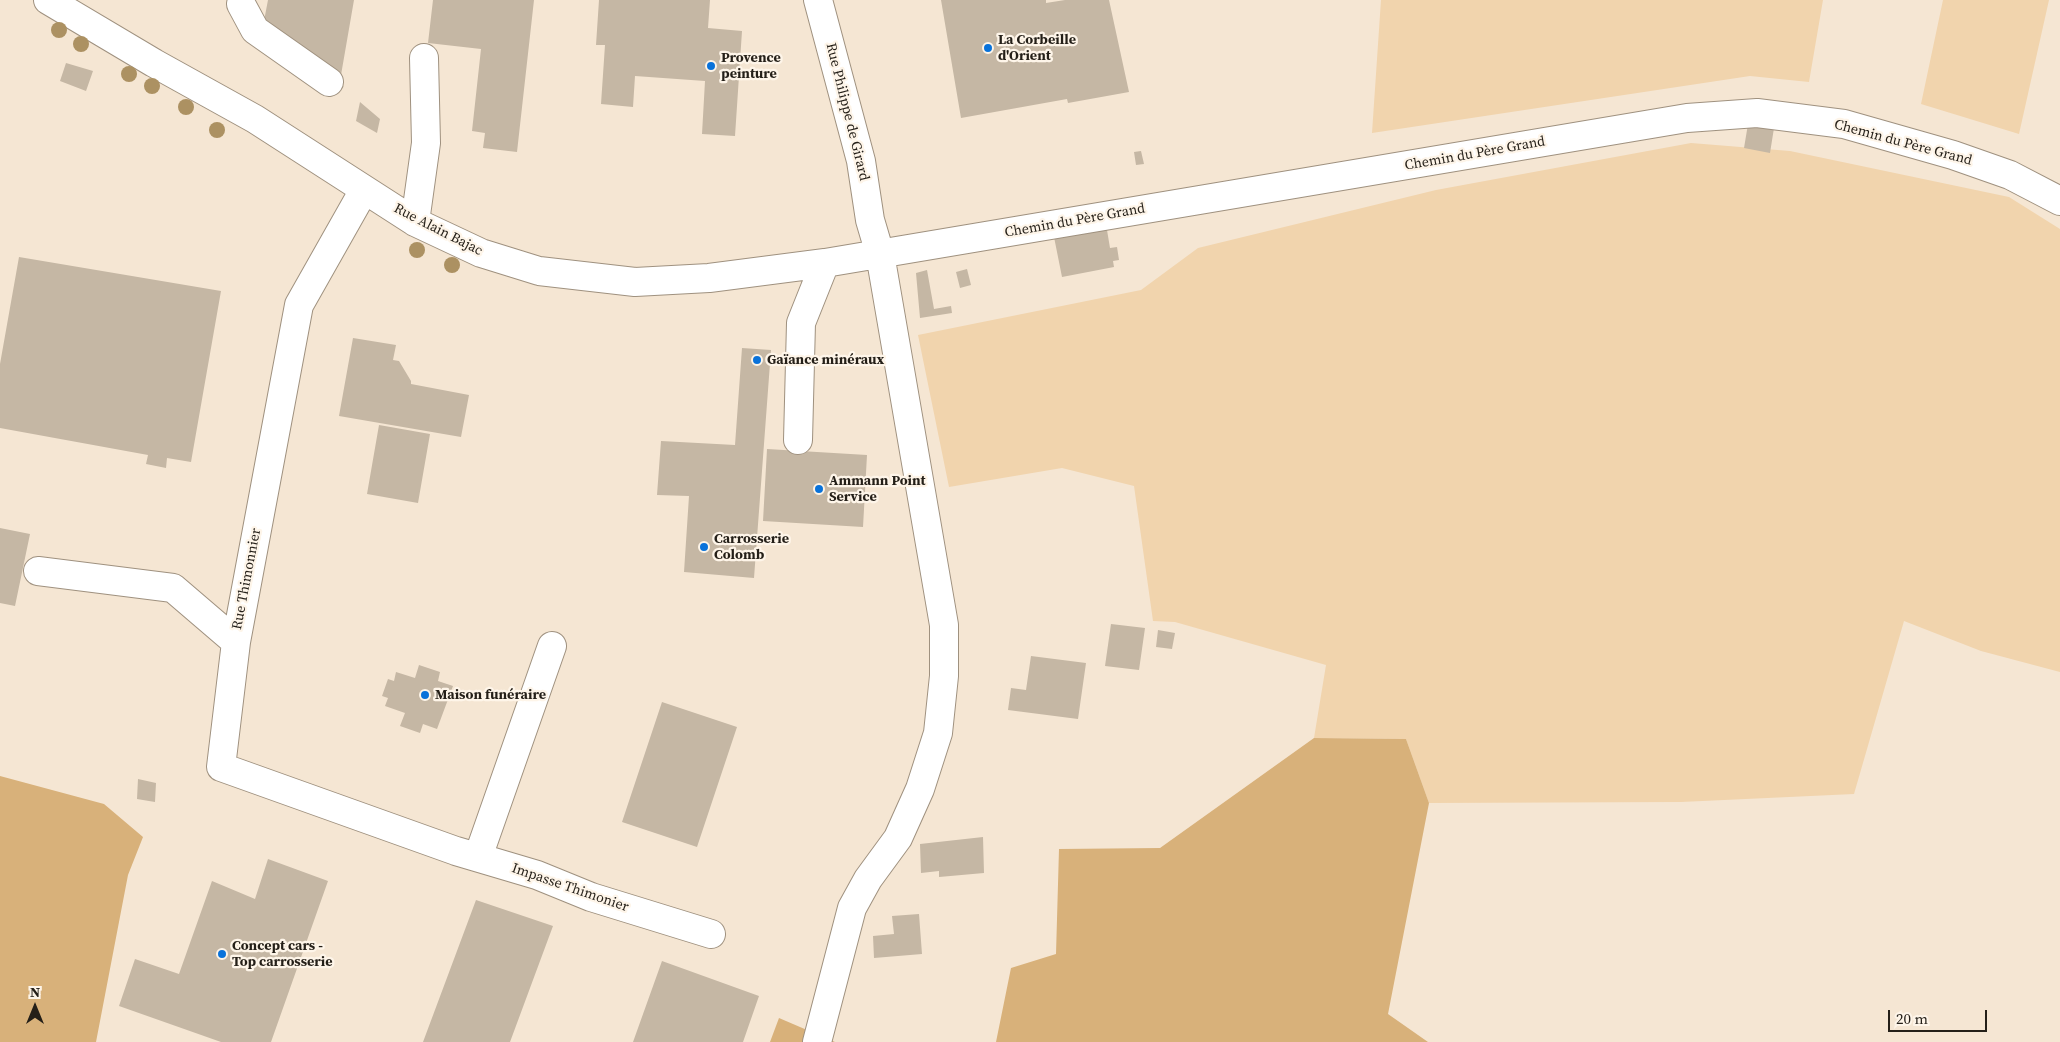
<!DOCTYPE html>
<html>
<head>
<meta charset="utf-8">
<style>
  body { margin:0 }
  #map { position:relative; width:2060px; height:1042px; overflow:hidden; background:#f5e6d3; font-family:"Source Serif 4",serif }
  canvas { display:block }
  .north { position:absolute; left:10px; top:982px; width:50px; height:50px; -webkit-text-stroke:4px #fef5e9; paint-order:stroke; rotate:0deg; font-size:14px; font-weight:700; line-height:20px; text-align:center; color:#241f18 }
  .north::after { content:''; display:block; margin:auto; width:18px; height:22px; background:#241f18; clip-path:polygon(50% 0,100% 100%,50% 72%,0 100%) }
  .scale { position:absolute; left:1888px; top:1010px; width:99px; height:22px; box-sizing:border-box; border:2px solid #241f18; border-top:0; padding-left:6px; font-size:15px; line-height:18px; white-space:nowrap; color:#241f18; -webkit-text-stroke:4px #fef5e9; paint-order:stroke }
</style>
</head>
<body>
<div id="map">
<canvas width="2060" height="1042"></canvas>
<div class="north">N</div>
<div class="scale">20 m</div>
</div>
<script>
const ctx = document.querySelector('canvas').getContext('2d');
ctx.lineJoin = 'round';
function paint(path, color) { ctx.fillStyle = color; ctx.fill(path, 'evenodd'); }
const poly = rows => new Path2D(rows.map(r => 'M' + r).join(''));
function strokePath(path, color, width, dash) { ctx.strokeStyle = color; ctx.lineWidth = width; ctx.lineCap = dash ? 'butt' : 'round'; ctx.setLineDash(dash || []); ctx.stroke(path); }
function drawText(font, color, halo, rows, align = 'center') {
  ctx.font = font + ' "Source Serif 4",serif'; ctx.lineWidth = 4.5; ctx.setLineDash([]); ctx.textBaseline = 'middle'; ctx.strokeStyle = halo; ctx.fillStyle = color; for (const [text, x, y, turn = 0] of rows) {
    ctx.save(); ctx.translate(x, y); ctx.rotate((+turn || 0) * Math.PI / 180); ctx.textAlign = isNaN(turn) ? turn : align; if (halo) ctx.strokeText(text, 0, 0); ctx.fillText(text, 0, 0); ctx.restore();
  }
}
paint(poly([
  [1381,0,1823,0,1809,82,1750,76,1372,133],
  [1943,0,2049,0,2019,134,1921,104],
  [1691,143,1790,151,2009,197,2060,229,2060,672,1981,651,1904,621,1854,794,1681,802,1429,803,1406,739,1314,738,1326,665,1175,622,1153,621,1134,486,1062,468,949,487,918,335,1141,290,1198,248,1436,190]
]), '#f1d4ad');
paint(poly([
  [1314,738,1406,739,1429,803,1388,1014,1428,1042,996,1042,1011,968,1056,954,1059,849,1160,848],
  [0,776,104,804,143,837,128,875,96,1042,0,1042],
  [779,1018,835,1042,770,1042]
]), '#d8b17a');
paint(poly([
  [268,0,354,0,341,75,263,26],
  [433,0,534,0,517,152,483,148,485,133,472,131,481,49,428,43],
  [599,0,710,0,708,28,742,31,735,136,702,134,705,81,635,76,633,107,601,104,605,45,596,45],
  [941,0,1046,0,1046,3,1065,0,1109,0,1129,92,1068,103,1067,99,961,118],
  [66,63,93,71,86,91,60,81],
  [360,102,380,119,377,133,356,121],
  [1748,124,1774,128,1770,153,1744,148],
  [1141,151,1144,164,1136,165,1134,152],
  [1107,230,1110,248,1117,247,1119,260,1113,261,1114,267,1062,277,1054,237],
  [19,257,221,291,191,462,167,458,166,468,146,464,148,455,0,428,0,364],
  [967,269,971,285,960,288,956,272],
  [927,270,934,309,951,306,952,313,920,318,916,273],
  [353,338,396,345,393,360,399,361,411,381,411,384,469,395,461,437,339,416],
  [742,348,771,350,754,578,684,572,689,496,657,495,661,441,735,445],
  [379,425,430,434,418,503,367,494],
  [767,449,867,455,863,527,763,521],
  [0,528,30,534,15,606,0,603],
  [1111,624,1145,628,1139,670,1105,666],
  [1158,630,1175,633,1172,649,1156,647],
  [1031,656,1086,663,1078,719,1008,710,1011,688,1026,690],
  [419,665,440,672,438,681,453,686,437,729,423,724,420,733,400,726,405,713,385,706,388,698,382,696,388,679,394,681,396,672,415,678],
  [662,702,737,727,697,847,622,822],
  [138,779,156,783,155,802,137,799],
  [983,837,984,873,939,877,939,871,921,873,920,844],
  [268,859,328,881,271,1042,221,1042,119,1006,135,959,179,974,212,881,255,899],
  [476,900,553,926,510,1042,423,1042],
  [919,914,922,954,874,958,873,936,894,934,892,916],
  [662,961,759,996,743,1042,633,1042]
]), '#c5b7a4');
const minor = poly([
  [48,0,154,63,255,119,415,222,481,253,539,271,635,282,709,278,825,263,1687,118,1757,113,1844,124,1953,155,2010,175,2060,201],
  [241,4,255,30,329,82],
  [364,190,299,305,236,642,221,767,456,851,537,875,591,897,711,934],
  [415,222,426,143,424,58],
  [798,440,801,323,825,263],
  [38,571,173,588,236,642],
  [478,857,552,646],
  [817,1042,852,908,868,879,898,838,920,789,938,733,944,676,944,625,880,254,870,220,861,161,818,0]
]);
strokePath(minor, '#9f917f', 30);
strokePath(minor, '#fff', 28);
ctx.fillStyle = '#ac9162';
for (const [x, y] of [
  [59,30],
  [81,44],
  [129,74],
  [152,86],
  [186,107],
  [217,130],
  [417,250],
  [452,265]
]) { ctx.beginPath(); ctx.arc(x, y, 8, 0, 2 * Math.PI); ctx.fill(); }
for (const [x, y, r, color] of [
  [988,48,5,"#0972da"],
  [711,66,5,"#0972da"],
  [757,360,5,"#0972da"],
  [819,489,5,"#0972da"],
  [704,547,5,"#0972da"],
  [425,695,5,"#0972da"],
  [222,954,5,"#0972da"]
]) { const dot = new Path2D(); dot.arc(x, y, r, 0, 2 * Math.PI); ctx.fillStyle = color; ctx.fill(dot); strokePath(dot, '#fef5e9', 2); }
drawText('bold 14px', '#241f18', '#fef5e9', [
  ["La Corbeille",998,40],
  ["d'Orient",998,56],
  ["Provence",721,58],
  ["peinture",721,74],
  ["Gaïance minéraux",767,360],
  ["Ammann Point",829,481],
  ["Service",829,497],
  ["Carrosserie",714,539],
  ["Colomb",714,555],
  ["Maison funéraire",435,695],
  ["Concept cars -",232,946],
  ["Top carrosserie",232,962]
], 'left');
drawText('14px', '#241f18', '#fef5e9', [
  ["Rue Philippe de Girard",847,112,76],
  ["Chemin du Père Grand",1903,143,15],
  ["Chemin du Père Grand",1475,154,-10],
  ["Chemin du Père Grand",1075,221,-10],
  ["Rue Alain Bajac",438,230,27],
  ["Rue Thimonnier",247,579,-79],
  ["Impasse Thimonier",570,888,19]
]);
</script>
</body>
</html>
